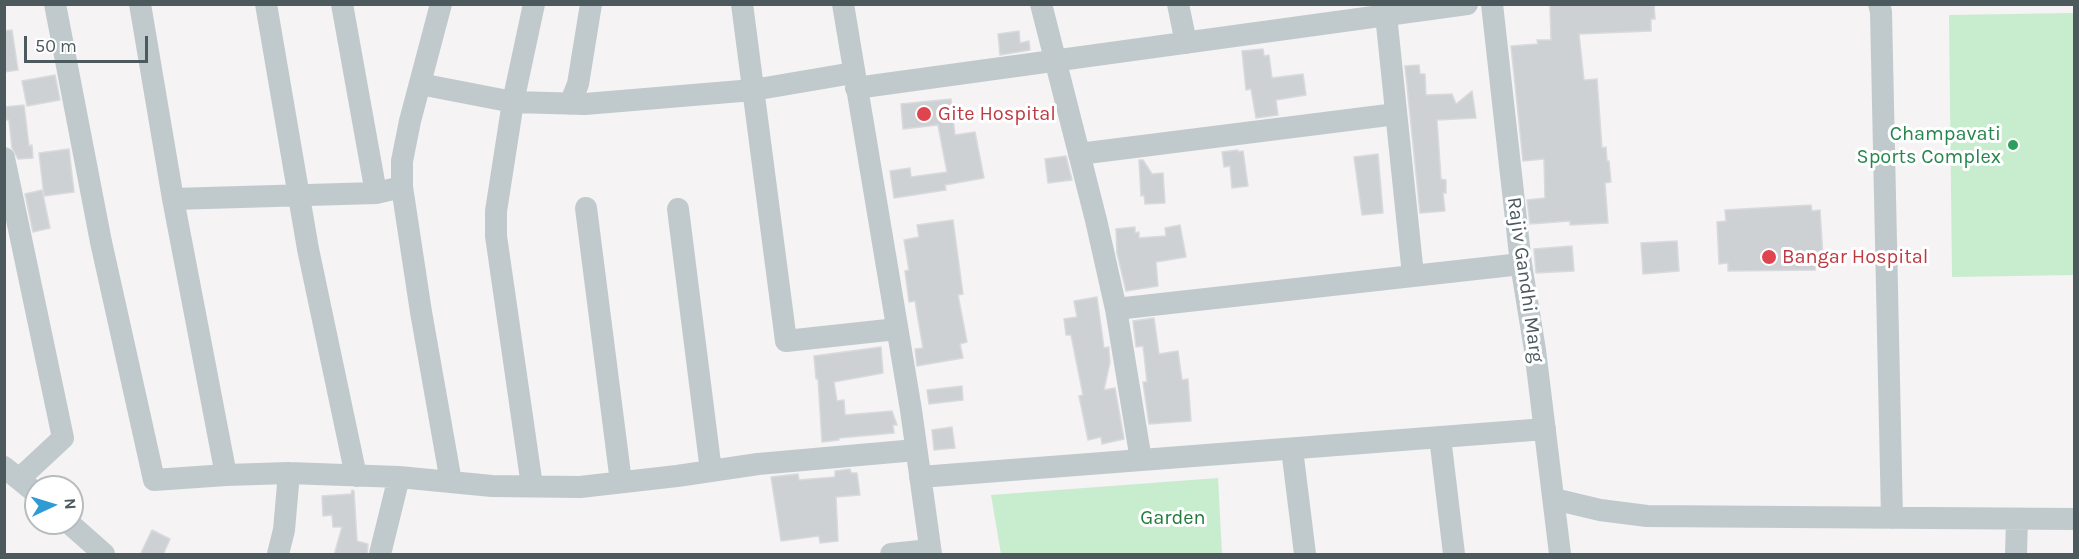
<!DOCTYPE html>
<html>
<head>
<meta charset="utf-8">
<style>
  body { margin:0 }
  #map { position:relative; width:2079px; height:559px; overflow:hidden; background:#f5f3f3; font-family:Karla,sans-serif }
  canvas { display:block }
  .frame { position:absolute; inset:0; border:6px solid #4c5a5e; pointer-events:none }
  .north { position:absolute; left:24px; top:475px; width:60px; height:60px; box-sizing:border-box; background:#fff; border:2px solid #b7bdbf; border-radius:50%; rotate:86deg; font-size:16px; font-weight:700; line-height:24px; text-align:center; color:#4c5a5e }
  .north::after { content:''; display:block; margin:auto; width:21px; height:27px; background:#2f9bd3; clip-path:polygon(50% 0,100% 100%,50% 72%,0 100%) }
  .scale { position:absolute; left:24px; top:36px; width:124px; height:27px; box-sizing:border-box; border:3px solid #4c5a5e; border-top:0; padding-left:8px; font-size:18px; line-height:21px; white-space:nowrap; color:#4c5a5e; -webkit-text-stroke:4px #fff; paint-order:stroke }
</style>
</head>
<body>
<div id="map">
<canvas width="2079" height="559"></canvas>
<div class="frame"></div>
<div class="north">N</div>
<div class="scale">50 m</div>
</div>
<script>
const ctx = document.querySelector('canvas').getContext('2d');
ctx.lineJoin = 'round';
function paint(path, color) { ctx.fillStyle = color; ctx.fill(path, 'evenodd'); }
const poly = rows => new Path2D(rows.map(r => 'M' + r).join(''));
function strokePath(path, color, width, dash) { ctx.strokeStyle = color; ctx.lineWidth = width; ctx.lineCap = dash ? 'butt' : 'round'; ctx.setLineDash(dash || []); ctx.stroke(path); }
function drawText(font, color, halo, rows, align = 'center') {
  ctx.font = font + ' Karla,sans-serif'; ctx.lineWidth = 6; ctx.setLineDash([]); ctx.textBaseline = 'middle'; ctx.strokeStyle = halo; ctx.fillStyle = color; for (const [text, x, y, turn = 0] of rows) {
    ctx.save(); ctx.translate(x, y); ctx.rotate((+turn || 0) * Math.PI / 180); ctx.textAlign = isNaN(turn) ? turn : align; if (halo) ctx.strokeText(text, 0, 0); ctx.fillText(text, 0, 0); ctx.restore();
  }
}
paint(poly([
  [2074,13,2074,275,1952,277,1949,15],
  [1218,478,1222,554,1001,554,991,495]
]), '#c8ecce');
const building = poly([
  [1550,4,1654,4,1655,19,1651,19,1651,31,1579,34,1584,80,1597,79,1602,148,1606,147,1607,161,1609,161,1611,182,1605,183,1608,223,1570,225,1570,221,1530,224,1527,200,1545,198,1544,159,1523,161,1511,46,1538,44,1537,40,1551,40,1550,4],
  [12,30,18,70,4,72,4,31,12,30],
  [1019,31,1020,43,1029,41,1030,50,1000,55,998,34,1019,31],
  [1263,49,1264,56,1269,55,1272,78,1303,74,1306,95,1276,100,1278,115,1256,118,1251,89,1246,90,1242,51,1263,49],
  [1419,65,1420,74,1425,74,1426,95,1452,94,1456,104,1472,91,1476,118,1437,120,1441,179,1446,180,1446,193,1443,193,1445,211,1420,213,1405,66,1419,65],
  [55,75,60,100,27,106,22,81,55,75],
  [951,99,955,135,975,132,984,178,945,185,946,190,894,198,890,171,910,168,911,177,947,172,938,125,903,129,901,104,951,99],
  [24,105,29,146,32,145,33,158,18,159,12,148,9,120,4,120,4,107,24,105],
  [69,149,74,192,44,196,39,153,69,149],
  [1238,150,1238,152,1243,151,1248,186,1232,188,1230,166,1224,167,1222,152,1238,150],
  [1378,154,1383,213,1362,215,1354,157,1378,154],
  [1066,156,1072,180,1048,183,1045,159,1066,156],
  [1139,160,1143,160,1152,174,1163,173,1165,203,1145,204,1144,195,1141,196,1139,160],
  [42,190,50,228,33,232,25,194,42,190],
  [1811,205,1812,211,1820,210,1823,257,1817,259,1815,270,1728,271,1728,263,1719,264,1717,222,1726,221,1725,210,1811,205],
  [953,220,963,294,958,295,967,342,960,344,963,358,917,366,915,349,923,348,915,301,909,302,905,271,909,270,904,240,919,237,917,225,953,220],
  [1180,225,1186,257,1156,262,1158,286,1126,291,1117,253,1116,229,1135,227,1135,233,1139,232,1139,238,1166,236,1165,228,1180,225],
  [1677,241,1679,271,1643,274,1641,243,1677,241],
  [1572,246,1574,271,1536,273,1534,249,1572,246],
  [1097,297,1104,348,1109,347,1109,352,1110,362,1104,390,1115,388,1124,439,1102,444,1101,437,1088,440,1079,396,1083,395,1071,335,1066,335,1064,319,1077,317,1074,301,1097,297],
  [1154,318,1159,354,1178,351,1182,380,1188,379,1191,421,1149,424,1143,382,1147,382,1144,354,1143,346,1136,347,1133,321,1154,318],
  [881,347,883,373,834,382,837,401,844,400,845,415,892,411,897,425,893,425,894,433,839,438,839,440,822,442,818,379,816,379,814,356,881,347],
  [962,386,963,400,929,404,927,390,962,386],
  [952,427,955,448,934,450,932,430,952,427],
  [850,469,851,473,857,473,860,495,836,497,838,541,820,543,819,536,781,541,771,477,798,474,799,480,835,477,835,471,850,469],
  [352,490,354,491,357,541,368,544,367,555,334,555,342,527,333,527,332,515,323,516,322,496,351,494,352,490],
  [152,530,170,539,163,555,140,555,152,530]
]);
paint(building, '#cdd1d4');
strokePath(building, '#d8dadd', 1.5);
strokePath(poly([
  [55,4,101,242,154,480,226,475,289,473,399,477,492,486,580,487,677,476,758,464,916,450],
  [140,4,173,199,226,475],
  [266,4,308,249,356,476],
  [342,4,376,193],
  [441,4,410,121,402,161,402,187,421,312,451,482],
  [742,4,786,341,897,329],
  [843,4,911,410,931,554],
  [1041,4,1096,220,1116,309,1141,460],
  [1178,4,1186,43],
  [1492,4,1521,264,1535,350,1560,554],
  [1879,4,1881,12,1892,518],
  [1386,15,1413,275],
  [420,84,513,102,585,104,753,90,853,73],
  [856,88,1467,4],
  [570,104,578,84,591,4],
  [1079,154,1396,114],
  [4,158,63,438,19,479],
  [173,199,376,193,402,187],
  [586,208,621,482],
  [678,209,711,471],
  [1116,309,1521,264],
  [1440,437,1454,554],
  [1292,449,1305,554],
  [4,467,36,493],
  [920,477,1545,429],
  [532,486,496,236,496,211,513,102,534,4],
  [1554,499,1600,510,1647,516,2074,519],
  [69,523,104,554],
  [278,554,284,530,289,473],
  [380,554,399,477],
  [891,554,930,550],
  [2016,554,2017,519]
]), '#c0cacd', 22);
for (const [x, y, r, color] of [
  [924,114,8,"#e0444e"],
  [2013,145,6,"#2e9e5b"],
  [1769,257,8,"#e0444e"]
]) { const dot = new Path2D(); dot.arc(x, y, r, 0, 2 * Math.PI); ctx.fillStyle = color; ctx.fill(dot); strokePath(dot, '#fff', 2); }
drawText('20px', '#be3a42', '#fff', [
  ["Gite Hospital",938,114],
  ["Bangar Hospital",1782,257]
], 'left');
drawText('20px', '#27864d', '#fff', [
  ["Champavati",2001,134],
  ["Sports Complex",2001,157]
], 'right');
drawText('20px', '#4c5a5e', '#fff', [
  ["Rajiv Gandhi Marg",1525,280,82]
]);
drawText('20px', '#227a3b', '#fff', [
  ["Garden",1173,518]
]);
</script>
</body>
</html>
